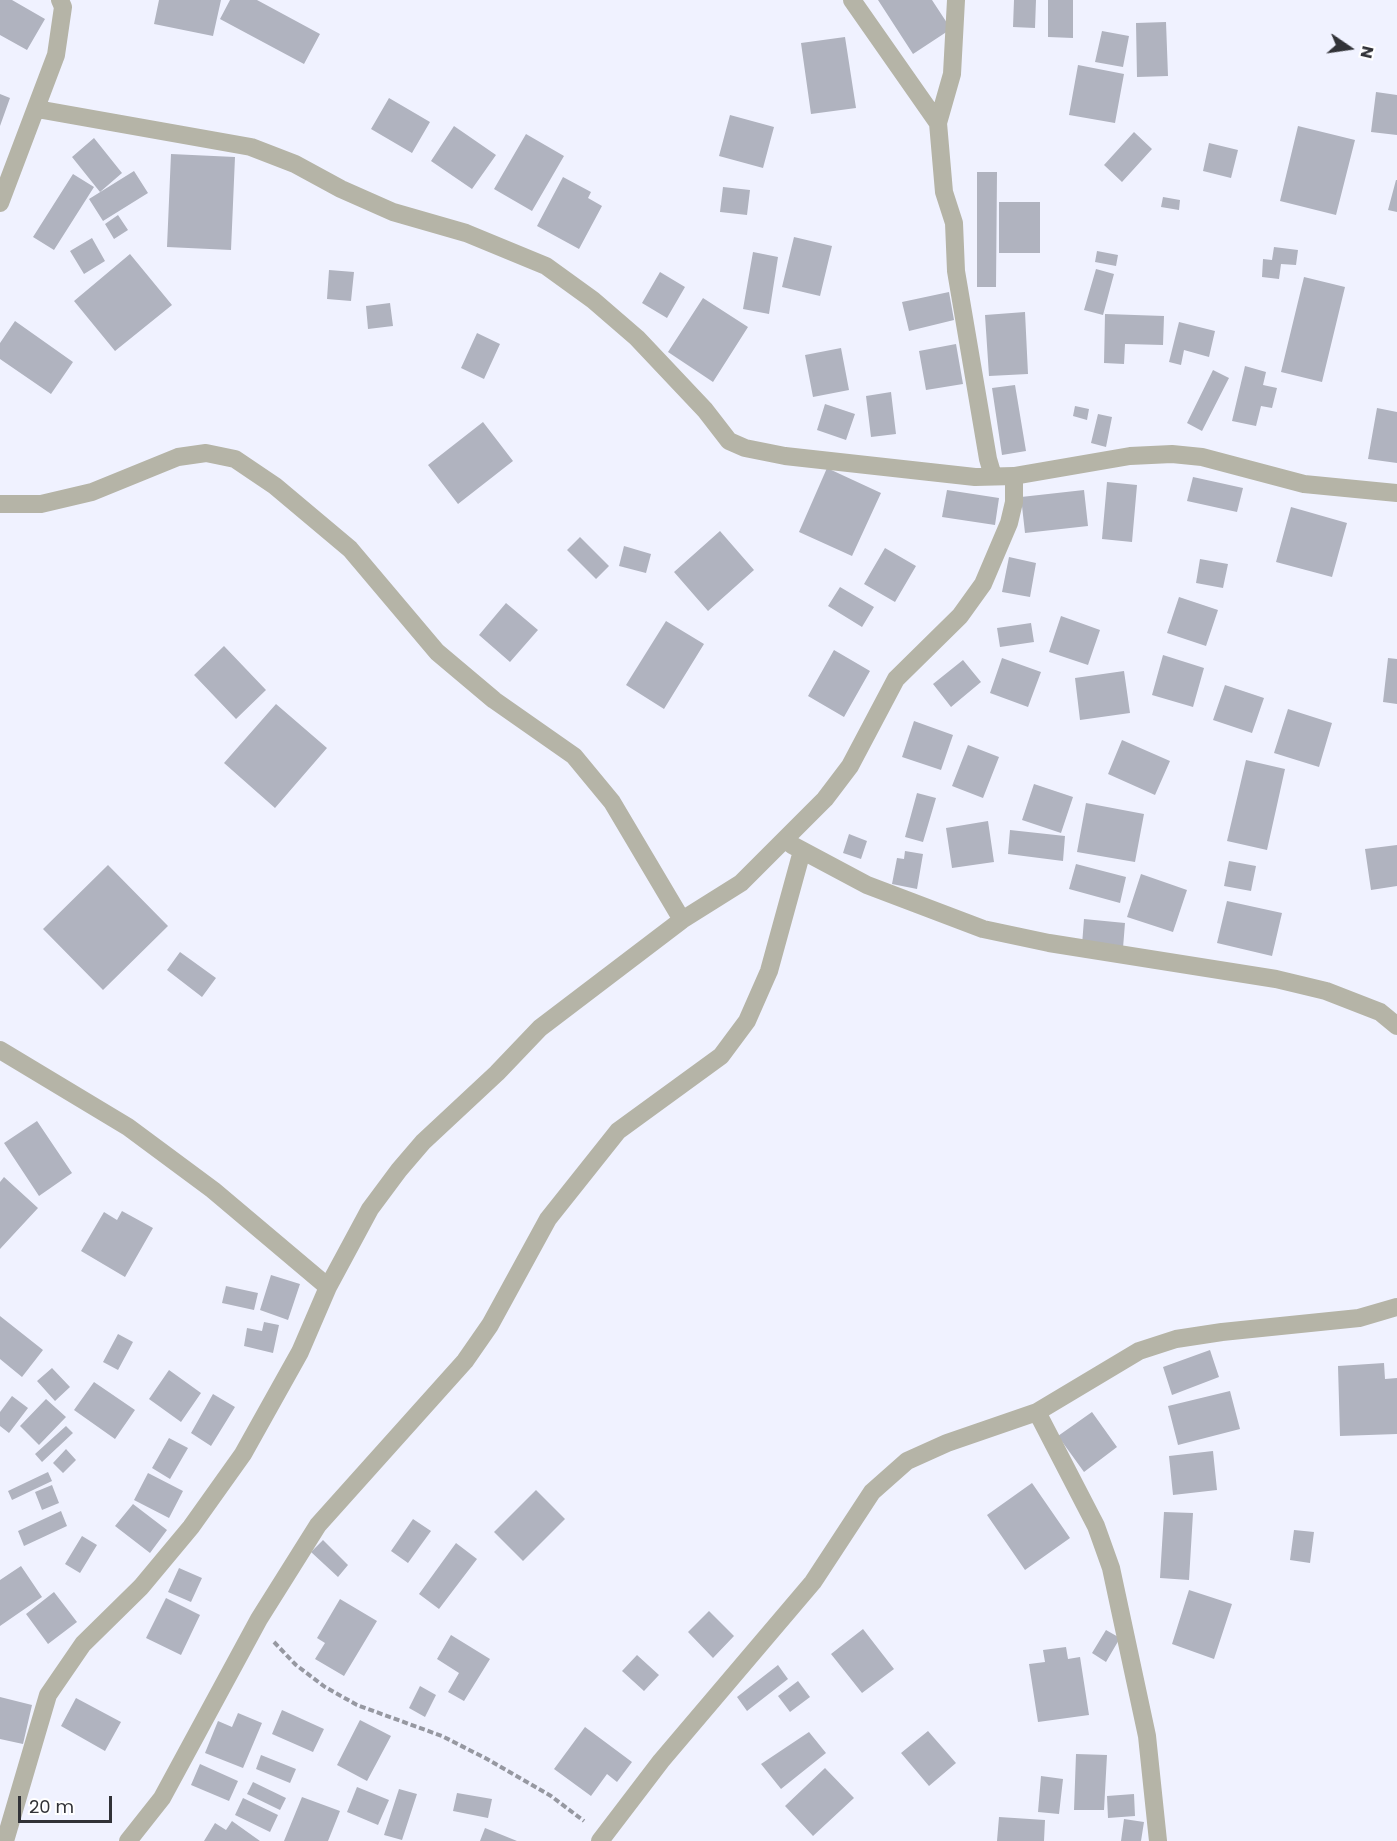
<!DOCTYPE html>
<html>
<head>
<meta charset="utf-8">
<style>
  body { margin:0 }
  #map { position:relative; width:1397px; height:1841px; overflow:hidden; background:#f0f2ff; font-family:Poppins,sans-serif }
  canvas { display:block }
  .north { position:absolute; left:1319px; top:18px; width:60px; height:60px; -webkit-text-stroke:4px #fff; paint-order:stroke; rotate:103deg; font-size:16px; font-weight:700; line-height:24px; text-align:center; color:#313237 }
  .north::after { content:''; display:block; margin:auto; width:21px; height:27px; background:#313237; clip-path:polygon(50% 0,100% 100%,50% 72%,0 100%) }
  .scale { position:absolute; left:18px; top:1796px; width:94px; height:27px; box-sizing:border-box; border:3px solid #313237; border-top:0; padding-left:8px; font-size:18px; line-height:21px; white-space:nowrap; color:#313237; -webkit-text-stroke:4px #fff; paint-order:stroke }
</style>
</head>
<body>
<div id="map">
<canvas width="1397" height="1841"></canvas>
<div class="north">N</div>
<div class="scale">20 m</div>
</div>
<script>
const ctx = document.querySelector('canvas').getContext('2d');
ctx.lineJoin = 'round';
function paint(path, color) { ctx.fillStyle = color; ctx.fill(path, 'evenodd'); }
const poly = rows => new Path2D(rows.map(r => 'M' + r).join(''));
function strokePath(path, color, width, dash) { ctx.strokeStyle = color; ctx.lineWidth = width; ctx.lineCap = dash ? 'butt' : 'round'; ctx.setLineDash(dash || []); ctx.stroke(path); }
paint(poly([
  [0,0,12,0,45,19,27,50,0,35],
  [159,0,221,0,213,36,154,24],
  [230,0,257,0,320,34,304,64,220,19],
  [878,0,932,0,951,29,913,54],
  [1014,0,1036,0,1035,28,1013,27],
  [1048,0,1073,0,1073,38,1048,37],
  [1166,22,1168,76,1137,77,1136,23],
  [1102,31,1129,36,1123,67,1095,62],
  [845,37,856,108,811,114,801,43],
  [1078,65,1124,74,1115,123,1069,115],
  [1376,92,1397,95,1397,135,1371,132],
  [0,94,10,98,0,126],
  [389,98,430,122,412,153,371,129],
  [730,115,774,127,763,168,719,156],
  [454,126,496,155,472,189,431,161],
  [1298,126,1355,140,1336,215,1280,201],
  [1134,132,1152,149,1122,182,1104,165],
  [526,134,564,156,532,211,494,189],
  [94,138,122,173,100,192,72,157],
  [1209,143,1238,150,1231,178,1203,171],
  [171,154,235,157,231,250,167,247],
  [134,171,148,193,103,221,89,199],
  [977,172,997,172,996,287,977,287],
  [73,174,94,187,54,250,33,237],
  [563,177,591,192,588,198,602,206,579,249,537,226],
  [1396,180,1397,180,1397,212,1388,210],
  [723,187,750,190,747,215,720,212],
  [1163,197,1180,200,1179,210,1161,207],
  [999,202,1040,202,1040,253,999,253],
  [118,215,128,230,114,239,105,224],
  [794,237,832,246,820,296,782,287],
  [92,238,105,261,84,274,70,251],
  [1274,247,1298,250,1296,265,1281,264,1279,279,1262,277,1263,259,1272,260],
  [1097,251,1118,255,1116,266,1095,262],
  [753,252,778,257,769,314,743,309],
  [130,254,172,305,115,351,74,301],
  [1096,269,1114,274,1103,315,1084,310],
  [329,270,354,272,351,301,327,299],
  [660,272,685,287,667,318,642,303],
  [1304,277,1345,287,1322,382,1281,372],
  [949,292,954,320,909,331,902,302],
  [703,298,748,327,713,382,668,352],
  [390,303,393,326,368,329,366,306],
  [1025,312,1028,374,989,376,985,315],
  [1105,314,1164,316,1163,345,1125,344,1124,364,1104,363],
  [15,321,73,362,51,394,0,359,0,343],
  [1179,322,1215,331,1209,357,1184,350,1181,365,1169,362],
  [477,333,500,344,484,379,461,368],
  [956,344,963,384,926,390,919,351],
  [841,348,849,390,813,397,805,355],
  [1245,366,1266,372,1263,385,1277,388,1272,408,1261,406,1256,426,1232,421],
  [1213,370,1229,378,1202,431,1187,423],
  [1015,385,1026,451,1002,455,992,388],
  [891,392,896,434,871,437,866,396],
  [825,404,855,414,846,440,817,430],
  [1075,406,1089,409,1087,420,1073,416],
  [1377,408,1397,412,1397,463,1368,459],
  [1098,414,1112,417,1106,447,1091,443],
  [483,422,513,461,458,504,428,465],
  [827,468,881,493,852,556,799,532],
  [1193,477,1243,488,1237,512,1187,501],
  [1107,482,1137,485,1132,542,1102,539],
  [947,490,999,498,995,525,942,517],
  [1084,490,1088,526,1025,533,1021,497],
  [1291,507,1347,523,1332,577,1276,562],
  [720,531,754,570,708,611,674,572],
  [580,537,609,566,596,579,567,550],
  [624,546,651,554,646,573,619,566],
  [885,548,916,566,895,602,864,584],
  [1009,557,1036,563,1030,597,1002,592],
  [1200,559,1228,564,1223,588,1196,583],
  [840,587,874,607,862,627,828,606],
  [1179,597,1218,610,1206,646,1167,633],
  [506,603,538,630,510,662,479,635],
  [1061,616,1100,630,1088,665,1049,652],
  [666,621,704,644,664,709,626,685],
  [1031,623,1034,642,1000,647,997,628],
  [224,646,266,690,236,719,194,675],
  [834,650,870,671,844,717,808,696],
  [1163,655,1204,668,1193,707,1152,695],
  [1002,658,1041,672,1028,707,990,693],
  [1388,658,1397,659,1397,704,1383,702],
  [963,660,981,682,951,707,933,684],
  [1124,671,1130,713,1080,720,1075,678],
  [1225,685,1264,698,1252,733,1213,720],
  [276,704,327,748,275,808,224,763],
  [1288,709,1332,723,1319,767,1274,753],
  [914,721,953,735,941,770,902,757],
  [1122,740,1170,761,1155,795,1108,774],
  [968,745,999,757,983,798,952,786],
  [1246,760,1285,769,1267,850,1227,841],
  [1034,784,1073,797,1061,833,1022,820],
  [917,793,936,798,923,842,905,837],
  [1086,803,1144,814,1135,862,1077,852],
  [988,821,994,862,952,868,946,828],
  [1010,830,1065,836,1063,861,1008,854],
  [849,834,867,841,861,859,843,853],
  [1397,845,1397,886,1371,890,1365,849],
  [905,851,923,854,917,889,892,884,897,858,904,859],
  [1229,861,1256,866,1251,891,1224,886],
  [1076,864,1126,877,1120,903,1069,889],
  [108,865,168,926,103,990,43,929],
  [1141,874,1187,890,1173,932,1127,917],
  [1227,901,1282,913,1272,956,1217,943],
  [1084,919,1125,923,1123,948,1082,945],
  [180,952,216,978,202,997,167,970],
  [37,1121,72,1173,39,1196,4,1143],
  [4,1177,38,1208,0,1249,0,1182],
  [122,1211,153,1228,125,1277,81,1251,104,1212,117,1220],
  [271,1275,300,1284,288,1320,260,1310],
  [226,1286,258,1293,254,1310,222,1303],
  [0,1316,43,1350,22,1377,0,1359],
  [264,1322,279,1325,273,1353,244,1346,247,1328,262,1331],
  [118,1334,133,1342,118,1370,103,1362],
  [1210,1350,1219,1377,1172,1395,1163,1367],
  [1384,1363,1385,1379,1397,1378,1397,1434,1340,1436,1338,1366],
  [52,1368,70,1387,55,1401,37,1381],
  [169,1370,201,1393,181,1422,149,1399],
  [94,1382,135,1410,115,1439,74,1410],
  [1230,1391,1240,1429,1178,1445,1168,1406],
  [213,1394,235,1407,211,1446,191,1433],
  [12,1396,28,1408,9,1433,0,1426,0,1412],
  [46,1399,66,1417,39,1445,20,1426],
  [1092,1412,1117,1447,1084,1472,1058,1436],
  [66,1426,73,1433,42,1462,35,1454],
  [169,1438,188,1448,170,1479,152,1468],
  [66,1449,76,1460,63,1473,53,1463],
  [1213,1451,1217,1490,1173,1495,1169,1456],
  [48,1472,52,1481,12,1500,8,1491],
  [148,1473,183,1491,169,1518,134,1500],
  [1032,1483,1070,1538,1025,1570,987,1515],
  [52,1485,59,1503,42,1510,35,1492],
  [536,1490,565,1519,523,1561,494,1532],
  [133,1504,167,1530,150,1553,115,1526],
  [61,1511,67,1526,24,1546,18,1531],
  [1164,1512,1193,1513,1189,1580,1160,1578],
  [413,1519,431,1531,408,1563,391,1551],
  [1294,1530,1314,1532,1310,1563,1290,1560],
  [82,1536,97,1545,80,1573,65,1564],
  [323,1540,348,1565,338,1577,311,1552],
  [456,1543,477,1559,439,1609,419,1594],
  [21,1566,42,1597,0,1626,0,1580],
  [179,1568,202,1578,191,1602,168,1592],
  [1189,1590,1232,1604,1214,1659,1172,1644],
  [54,1592,77,1622,48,1644,26,1614],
  [166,1598,200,1615,181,1655,146,1638],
  [340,1599,377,1621,344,1676,315,1659,325,1643,317,1638],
  [709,1611,734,1636,713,1658,688,1632],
  [863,1629,894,1669,862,1693,831,1654],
  [1106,1630,1120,1638,1106,1662,1092,1653],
  [451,1635,490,1659,464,1701,448,1692,459,1673,437,1659],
  [1066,1647,1068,1659,1080,1657,1089,1715,1038,1722,1029,1664,1045,1662,1043,1650],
  [637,1655,659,1675,644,1691,622,1671],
  [778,1665,788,1679,747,1711,737,1697],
  [798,1681,810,1697,790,1712,778,1696],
  [420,1686,436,1695,425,1717,409,1708],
  [0,1697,32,1705,23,1744,0,1739],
  [76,1698,121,1722,105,1751,61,1726],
  [282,1710,324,1729,313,1752,272,1734],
  [238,1713,262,1723,243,1768,205,1753,218,1721,232,1727],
  [360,1720,391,1736,367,1781,337,1765],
  [585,1727,632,1762,617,1782,607,1774,591,1796,554,1769],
  [928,1731,956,1763,929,1786,901,1753],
  [809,1732,826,1753,781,1789,761,1764],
  [1076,1754,1107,1755,1104,1810,1074,1810],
  [261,1755,296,1769,290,1783,256,1769],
  [200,1764,238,1781,229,1801,191,1785],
  [825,1768,854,1798,813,1836,785,1806],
  [1041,1776,1063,1779,1059,1814,1038,1812],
  [253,1782,286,1798,280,1810,247,1794],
  [357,1787,389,1800,378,1825,347,1812],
  [399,1789,417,1794,402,1840,384,1835],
  [457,1793,492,1799,488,1818,453,1811],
  [1134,1794,1135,1816,1108,1818,1107,1796],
  [302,1797,340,1811,328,1841,284,1841],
  [243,1798,278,1815,270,1832,235,1815],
  [999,1817,1045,1820,1044,1841,997,1841],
  [1124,1819,1144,1822,1141,1841,1121,1841],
  [232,1821,260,1841,204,1841,215,1823,226,1830],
  [485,1828,517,1841,480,1841]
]), '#b0b3bf');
strokePath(poly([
  [274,1642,296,1665,325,1687,357,1705,442,1736,487,1759,551,1796,584,1821]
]), '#9698a1', 4, [6, 3]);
strokePath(poly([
  [852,0,938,123],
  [956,0,952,74,938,123,944,192,954,223,956,271,988,459,993,476],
  [37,109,251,147,295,164,341,189,393,212,466,233,546,266,593,300,637,338,705,410,729,441,745,448,785,456,975,477,1014,476,1130,456,1172,454,1202,457,1304,484,1397,493],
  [0,203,56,55,63,7,60,0],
  [0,504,41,504,92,492,178,457,206,453,235,459,275,486,350,549,437,652,494,700,574,756,612,802,682,920],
  [792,845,867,885,983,929,1049,943,1276,979,1326,991,1380,1012,1397,1026],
  [0,1050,128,1127,213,1190,328,1287],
  [1037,1412,1096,1526,1111,1568,1147,1736,1158,1841],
  [5,1841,48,1695,83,1644,141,1587,191,1527,243,1454,300,1352,328,1287,370,1209,399,1170,423,1142,497,1073,540,1028,682,920,741,883,825,799,850,766,896,679,960,616,983,584,1009,523,1014,502,1014,476],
  [128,1841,162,1798,259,1619,318,1525,465,1361,490,1325,548,1219,618,1131,721,1056,747,1021,769,971,802,851],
  [600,1841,661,1761,813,1582,872,1492,907,1461,947,1443,1037,1412,1139,1351,1176,1339,1222,1332,1359,1318,1397,1307]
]), '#b5b4a7', 18);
</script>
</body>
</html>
